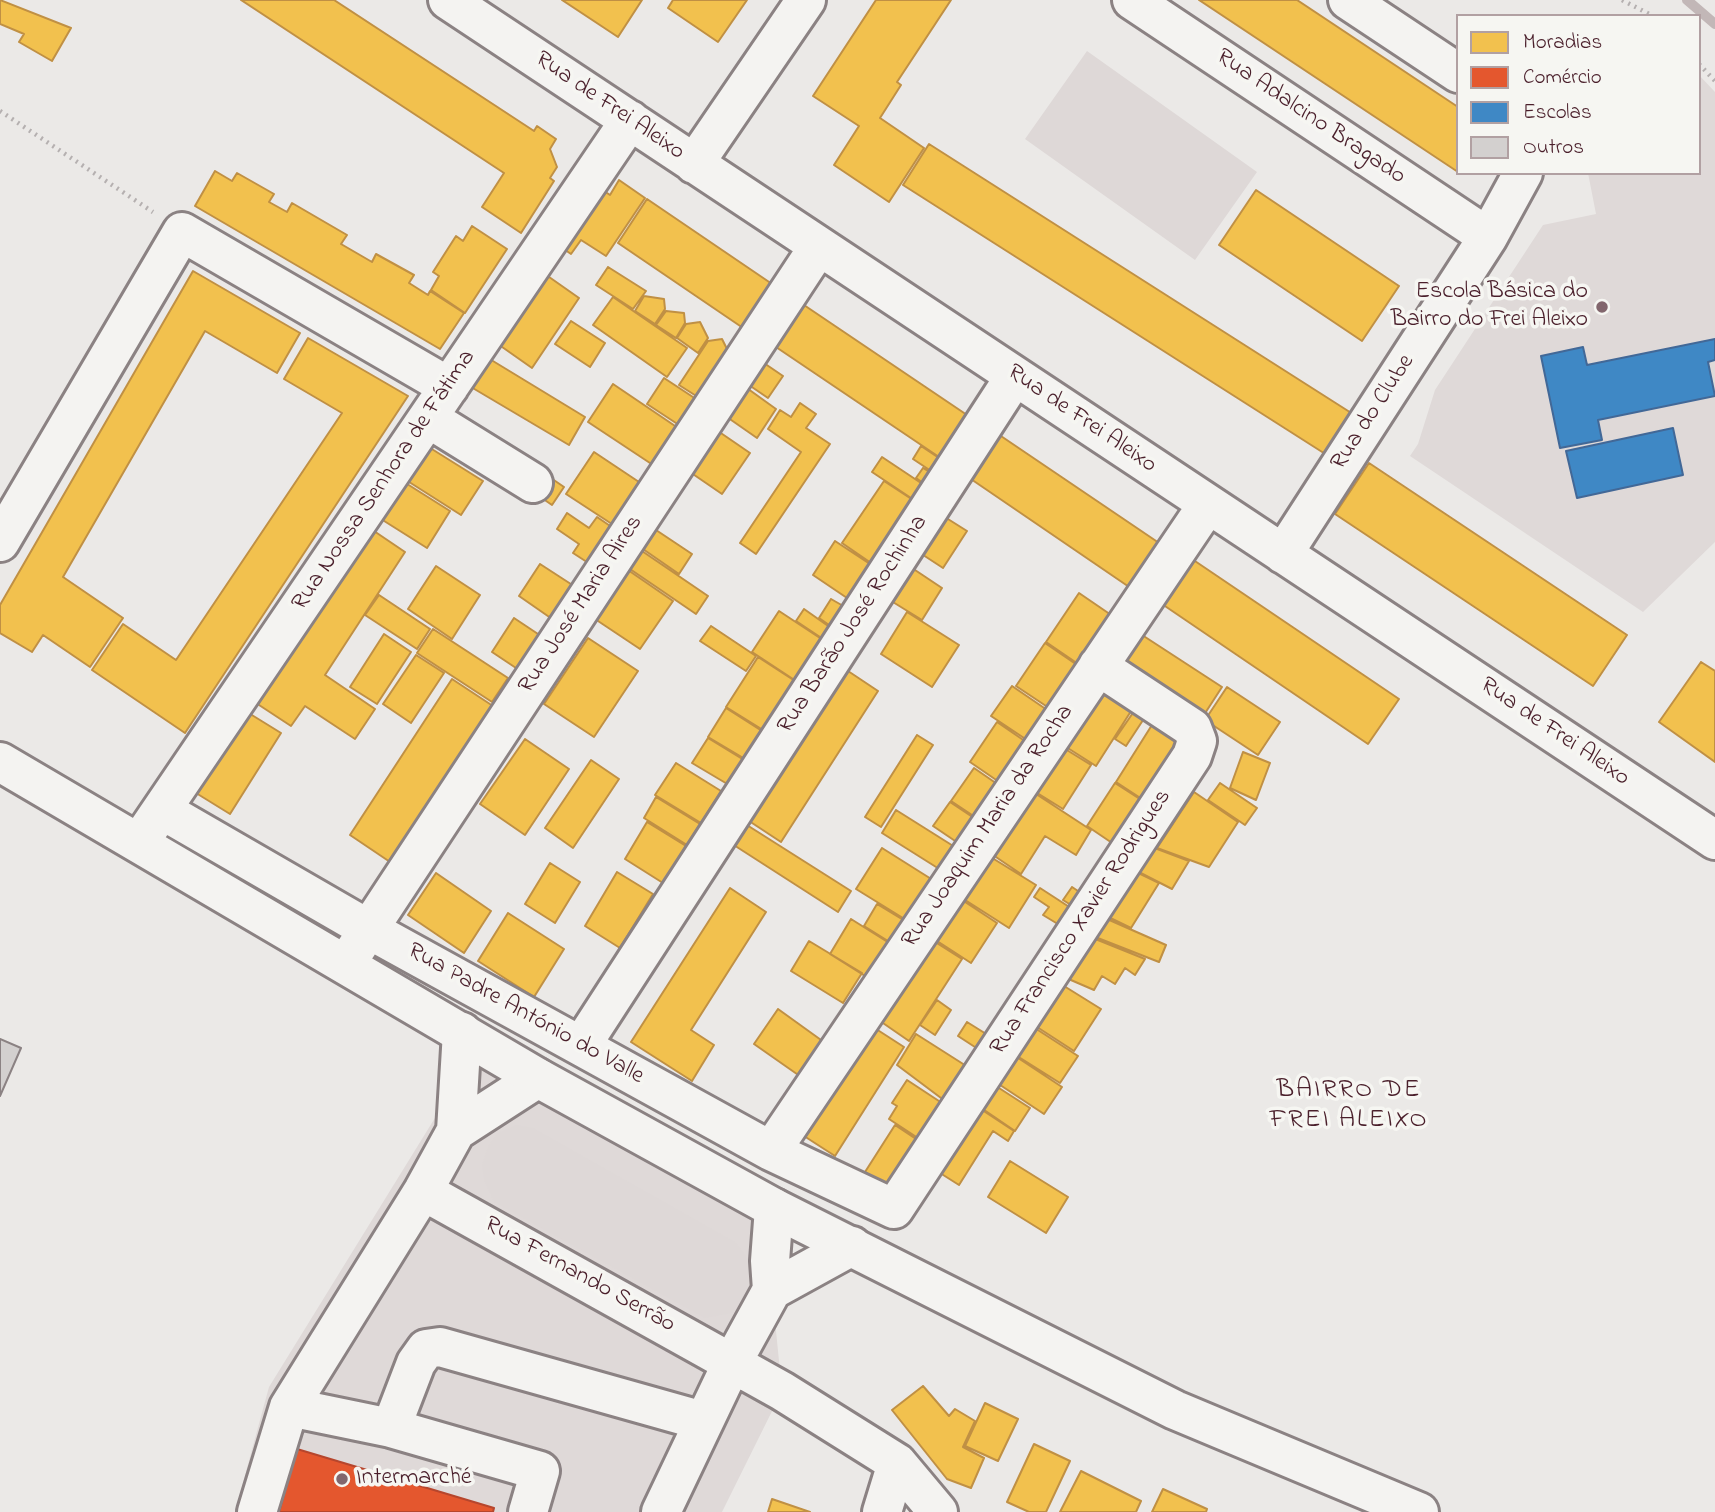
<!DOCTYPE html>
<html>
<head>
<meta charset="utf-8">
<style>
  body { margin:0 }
  #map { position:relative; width:1715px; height:1512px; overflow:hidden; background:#ebe9e7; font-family:"Indie Flower",sans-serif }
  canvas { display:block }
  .legend { position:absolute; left:1456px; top:14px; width:245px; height:161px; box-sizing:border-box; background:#f6f6f2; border:2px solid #b1a0a2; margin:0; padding:9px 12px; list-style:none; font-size:21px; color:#4a1f2b }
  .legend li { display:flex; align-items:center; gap:14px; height:35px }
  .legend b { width:35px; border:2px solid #b1a0a2 }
</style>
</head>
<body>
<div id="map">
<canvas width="1715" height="1512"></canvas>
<ul class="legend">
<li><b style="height:19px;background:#f2c14e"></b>Moradias</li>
<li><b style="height:19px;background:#e4572e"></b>Comércio</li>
<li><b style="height:19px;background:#3f88c5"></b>Escolas</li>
<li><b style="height:19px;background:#d3d0cf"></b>Outros</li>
</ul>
</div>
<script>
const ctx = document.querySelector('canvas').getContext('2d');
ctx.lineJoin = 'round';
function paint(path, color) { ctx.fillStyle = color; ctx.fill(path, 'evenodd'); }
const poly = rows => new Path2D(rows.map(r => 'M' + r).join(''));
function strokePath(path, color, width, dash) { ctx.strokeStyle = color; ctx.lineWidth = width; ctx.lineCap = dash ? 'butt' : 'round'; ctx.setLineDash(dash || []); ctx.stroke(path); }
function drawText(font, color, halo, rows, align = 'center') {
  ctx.font = font + ' "Indie Flower",sans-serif'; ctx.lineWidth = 7; ctx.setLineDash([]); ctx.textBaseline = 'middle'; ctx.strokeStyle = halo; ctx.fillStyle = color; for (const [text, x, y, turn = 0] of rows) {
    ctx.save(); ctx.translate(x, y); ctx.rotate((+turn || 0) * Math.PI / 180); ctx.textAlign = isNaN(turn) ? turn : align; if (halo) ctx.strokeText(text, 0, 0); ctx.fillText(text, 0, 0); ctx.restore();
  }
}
paint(poly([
  [1699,75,1715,92,1715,542,1643,612,1410,456,1418,444,1435,390,1543,225,1596,214,1588,173,1699,173],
  [443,1020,774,1208,772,1291,782,1391,722,1512,235,1512,269,1387,438,1113]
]), '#dfd9d8');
paint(poly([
  [1087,51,1257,172,1195,260,1025,139],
  [516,1125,533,1128,735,1242,749,1261,752,1287,743,1303,732,1313,705,1318,494,1202,484,1179,482,1165,488,1147,498,1133]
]), '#ded8d7');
const homes = poly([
  [0,0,71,28,52,61,19,42,24,34,0,24,0,0],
  [241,0,334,0,534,131,537,126,556,139,550,149,557,167,550,178,554,181,521,233,482,207,504,173,241,0],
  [562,0,642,0,618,37,562,0],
  [673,0,747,0,718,42,668,8,673,0],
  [876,0,951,0,897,82,901,85,880,118,924,148,889,202,834,165,859,126,813,96,876,0],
  [1199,0,1297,0,1458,107,1458,172,1199,0],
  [929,144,1356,416,1330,457,903,185,929,144],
  [215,171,232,181,237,173,274,194,269,202,287,212,292,203,347,235,341,244,372,262,376,254,414,275,409,283,428,295,430,291,464,313,440,349,195,206,215,171],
  [619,180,645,198,606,256,581,240,571,254,558,245,604,191,610,195,619,180],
  [1256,190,1399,286,1362,341,1219,245,1256,190],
  [647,199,775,286,746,330,618,243,647,199],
  [472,226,507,249,465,313,431,290,439,276,433,272,456,236,463,241,472,226],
  [608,267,646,291,633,309,596,285,608,267],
  [193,271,300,333,277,373,205,331,63,577,123,618,90,667,43,635,32,652,0,633,0,605,193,271],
  [542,272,579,298,532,368,495,342,542,272],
  [644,296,664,299,665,309,655,324,635,311,644,296],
  [613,297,687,348,667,377,593,325,613,297],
  [798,301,970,417,942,459,770,343,798,301],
  [666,311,684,313,685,323,676,338,656,325,666,311],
  [571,321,605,343,590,367,555,344,571,321],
  [700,322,708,338,698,353,677,338,686,324,700,322],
  [308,338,408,396,185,733,92,670,123,624,176,660,342,413,284,379,308,338],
  [722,339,730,355,701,399,679,385,708,341,722,339],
  [488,358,585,417,569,445,471,387,488,358],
  [761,361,783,376,768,398,746,383,761,361],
  [664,378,699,401,682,427,647,404,664,378],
  [613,384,681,430,656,467,588,422,613,384],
  [744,386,776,409,757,438,724,415,744,386],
  [800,403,816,414,806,428,830,444,756,554,740,543,801,452,768,429,780,410,791,417,800,403],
  [715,429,750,453,722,494,687,470,715,429],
  [995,432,1165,547,1135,591,965,475,995,432],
  [427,446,483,481,461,515,406,480,427,446],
  [921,446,942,460,934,473,913,459,921,446],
  [594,452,645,486,618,528,566,494,594,452],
  [882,457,927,487,917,502,872,472,882,457],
  [1369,463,1627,635,1593,686,1335,514,1369,463],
  [923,468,933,474,926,485,916,478,923,468],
  [548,476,564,487,552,505,536,494,548,476],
  [884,481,916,502,874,565,842,543,884,481],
  [404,482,450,511,427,548,381,519,404,482],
  [567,513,589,528,597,517,616,530,593,566,573,553,579,544,557,529,567,513],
  [940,514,967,531,943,568,917,551,940,514],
  [653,528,692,554,679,574,640,547,653,528],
  [371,529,405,552,325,675,375,709,355,739,305,706,291,726,256,703,371,529],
  [835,541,873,566,850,600,813,575,835,541],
  [639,549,708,596,696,614,627,567,639,549],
  [1189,557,1399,699,1368,744,1159,602,1189,557],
  [540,564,577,588,555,621,519,596,540,564],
  [436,566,480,595,452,639,408,609,436,566],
  [909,566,942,588,922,620,888,599,909,566],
  [625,568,673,601,640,649,592,617,625,568],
  [1079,593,1117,619,1084,668,1046,642,1079,593],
  [379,595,430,629,417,649,365,615,379,595],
  [831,599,845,607,832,627,819,618,831,599],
  [804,609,831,628,823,639,796,621,804,609],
  [779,611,823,640,796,681,752,652,779,611],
  [907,612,959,645,932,687,881,654,907,612],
  [514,618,544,638,522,672,492,652,514,618],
  [711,626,756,656,746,671,700,641,711,626],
  [433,629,508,678,492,702,417,653,433,629],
  [1139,633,1222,687,1200,721,1118,667,1139,633],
  [384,634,411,652,377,704,350,687,384,634],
  [588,638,638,671,594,737,544,704,588,638],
  [1045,643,1083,669,1055,712,1016,686,1045,643],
  [416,655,444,673,411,723,383,704,416,655],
  [758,657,795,681,763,730,726,707,758,657],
  [1701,662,1715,671,1715,762,1659,722,1701,662],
  [839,665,878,691,781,842,743,817,839,665],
  [452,679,499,710,396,866,350,835,452,679],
  [1012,686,1053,714,1033,744,991,716,1012,686],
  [1100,686,1133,708,1096,766,1063,745,1100,686],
  [1227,687,1280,722,1258,755,1205,720,1227,687],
  [1139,704,1149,711,1126,746,1115,739,1139,704],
  [726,708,762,731,745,759,708,737,726,708],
  [247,712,281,733,230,814,196,793,247,712],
  [1157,717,1187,736,1145,801,1116,782,1157,717],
  [997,722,1032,746,1005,786,970,762,997,722],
  [917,735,933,745,881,827,865,817,917,735],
  [708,738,744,760,729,785,692,763,708,738],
  [525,739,569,769,525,835,480,804,525,739],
  [1062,747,1091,765,1063,809,1034,791,1062,747],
  [1243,752,1270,763,1256,800,1230,788,1243,752],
  [591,760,619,779,573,848,545,828,591,760],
  [676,763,721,791,701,823,655,795,676,763],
  [974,768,1003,788,981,821,951,801,974,768],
  [1115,783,1146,803,1118,847,1087,826,1115,783],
  [1220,783,1257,808,1245,825,1208,800,1220,783],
  [1033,792,1091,830,1076,855,1045,836,1021,874,993,855,1033,792],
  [1194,792,1238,822,1209,867,1157,848,1194,792],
  [656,797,700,824,687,845,644,818,656,797],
  [950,802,980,822,964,847,933,826,950,802],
  [896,810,958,849,944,872,882,833,896,810],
  [739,820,851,891,838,912,726,840,739,820],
  [647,822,686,846,663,883,625,859,647,822],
  [1144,844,1189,861,1172,889,1129,867,1144,844],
  [882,848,936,882,911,923,856,889,882,848],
  [989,856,1036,885,1009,928,962,898,989,856],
  [550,863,580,882,555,923,525,904,550,863],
  [1128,868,1159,883,1131,928,1100,913,1128,868],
  [617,872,653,894,620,948,585,926,617,872],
  [436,873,491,911,464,953,408,915,436,873],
  [1072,887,1087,897,1079,910,1063,900,1072,887],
  [730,888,766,912,691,1030,714,1045,692,1081,631,1042,730,888],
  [1040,888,1077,912,1066,929,1043,915,1049,907,1034,897,1040,888],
  [959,898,997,923,971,963,934,939,959,898],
  [877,904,910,924,896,946,864,926,877,904],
  [508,913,564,949,534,997,478,961,508,913],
  [1098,915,1166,945,1159,962,1085,933,1098,915],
  [851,919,894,946,873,981,830,954,851,919],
  [1083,934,1145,959,1135,975,1125,968,1115,984,1102,976,1094,990,1057,974,1083,934],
  [932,940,962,959,909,1041,880,1021,932,940],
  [809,941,862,973,843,1003,791,971,809,941],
  [1064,986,1101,1009,1074,1051,1037,1027,1064,986],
  [937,1000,951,1010,935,1035,920,1025,937,1000],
  [778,1009,828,1045,804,1079,754,1044,778,1009],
  [1024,1021,1078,1056,1060,1083,1006,1049,1024,1021],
  [967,1022,991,1037,981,1051,958,1036,967,1022],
  [873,1027,904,1047,835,1156,804,1136,873,1027],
  [916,1034,971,1069,949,1104,897,1065,916,1034],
  [1006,1050,1062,1087,1044,1114,988,1077,1006,1050],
  [985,1079,1030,1108,1015,1131,971,1101,985,1079],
  [907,1080,948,1107,924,1142,889,1119,897,1106,892,1103,907,1080],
  [970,1102,1014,1131,1008,1141,993,1131,959,1185,929,1166,970,1102],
  [895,1125,922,1143,888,1188,865,1172,895,1125],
  [1010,1161,1068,1197,1046,1233,988,1197,1010,1161],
  [923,1386,949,1416,955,1409,975,1421,963,1447,984,1458,971,1488,947,1479,892,1410,923,1386],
  [985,1403,1018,1419,998,1461,965,1446,985,1403],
  [1034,1444,1070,1461,1046,1512,1029,1512,1007,1502,1034,1444],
  [1081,1471,1141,1501,1136,1512,1060,1512,1081,1471],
  [1163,1489,1207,1509,1206,1512,1152,1512,1163,1489],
  [772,1499,810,1512,768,1512,772,1499]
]);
paint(homes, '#f2c14e');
strokePath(homes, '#c09044', 2);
const shops = poly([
  [297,1449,494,1508,493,1512,279,1512,297,1449]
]);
paint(shops, '#e4572e');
strokePath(shops, '#b6462d', 2);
const schools = poly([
  [1715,339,1715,360,1708,362,1715,396,1598,420,1602,440,1560,448,1541,356,1583,347,1587,365,1715,339],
  [1673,428,1683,475,1577,498,1566,451,1673,428]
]);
paint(schools, '#3f88c5');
strokePath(schools, '#426897', 2);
strokePath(poly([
  [1687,0,1715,24]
]), '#c2b7b7', 10);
const building = poly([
  [0,1039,21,1048,0,1096,0,1039]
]);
paint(building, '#d3d0cf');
strokePath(building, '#8b8283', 2);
const minor = poly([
  [448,0,1715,840],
  [1132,0,1488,237],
  [1348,0,1458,73],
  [694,164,806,0],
  [428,418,533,483],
  [0,542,182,232,449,387],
  [1283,554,1488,237,1523,173],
  [162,810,368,929,771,1151,894,1209,1192,756,1197,741,1192,728,1098,666],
  [147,831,630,120],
  [355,950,819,246],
  [581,1046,1015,376],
  [456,1131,538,1078],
  [771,1151,1208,504],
  [423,1191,782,1391,897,1463,938,1512],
  [772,1290,770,1261,774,1208],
  [289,1407,391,1428,540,1471,528,1512],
  [391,1428,416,1363,426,1349,440,1347,703,1421],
  [257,1512,289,1407,423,1191,456,1131,462,1032],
  [661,1512,733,1361,772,1290,852,1246],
  [882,1512,897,1463]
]);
const major = poly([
  [0,762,538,1078,774,1208,1175,1410,1419,1512]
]);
strokePath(minor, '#8b8283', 44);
strokePath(major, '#8b8283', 44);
strokePath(poly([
  [1622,0,1653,16],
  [1699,64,1715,81],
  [0,111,153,212]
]), '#b5b0b0', 4.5, [2, 5]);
strokePath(minor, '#f4f3f1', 38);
strokePath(major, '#f4f3f1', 38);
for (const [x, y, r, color] of [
  [1602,307,7,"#82666d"],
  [342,1479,7,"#82666d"]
]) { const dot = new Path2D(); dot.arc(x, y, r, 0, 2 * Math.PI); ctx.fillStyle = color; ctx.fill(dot); strokePath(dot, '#f6f6f2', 2.5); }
drawText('24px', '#4a1f2b', '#f6f6f2', [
  ["Rua de Frei Aleixo",609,107,34],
  ["Rua Adalcino Bragado",1310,118,34],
  ["Rua do Clube",1374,413,-57],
  ["Rua de Frei Aleixo",1081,420,34],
  ["Rua Nossa Senhora de Fátima",385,481,-56],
  ["Rua José Maria Aires",582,605,-57],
  ["Rua Barão José Rochinha",854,625,-57],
  ["Rua de Frei Aleixo",1554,733,34],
  ["Rua Joaquim Maria da Rocha",989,827,-56],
  ["Rua Francisco Xavier Rodrigues",1082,923,-57],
  ["Rua Padre António do Valle",525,1015,29],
  ["Rua Fernando Serrão",579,1276,29]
]);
drawText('24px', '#4a1f2b', '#f6f6f2', [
  ["Escola Básica do",1588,293],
  ["Bairro do Frei Aleixo",1588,321],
  ["Intermarché",356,1479,"left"]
], 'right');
ctx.letterSpacing = '2px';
drawText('26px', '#4a1f2b', '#f6f6f2', [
  ["BAIRRO DE",1349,1092],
  ["FREI ALEIXO",1349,1122]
]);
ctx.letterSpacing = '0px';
</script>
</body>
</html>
